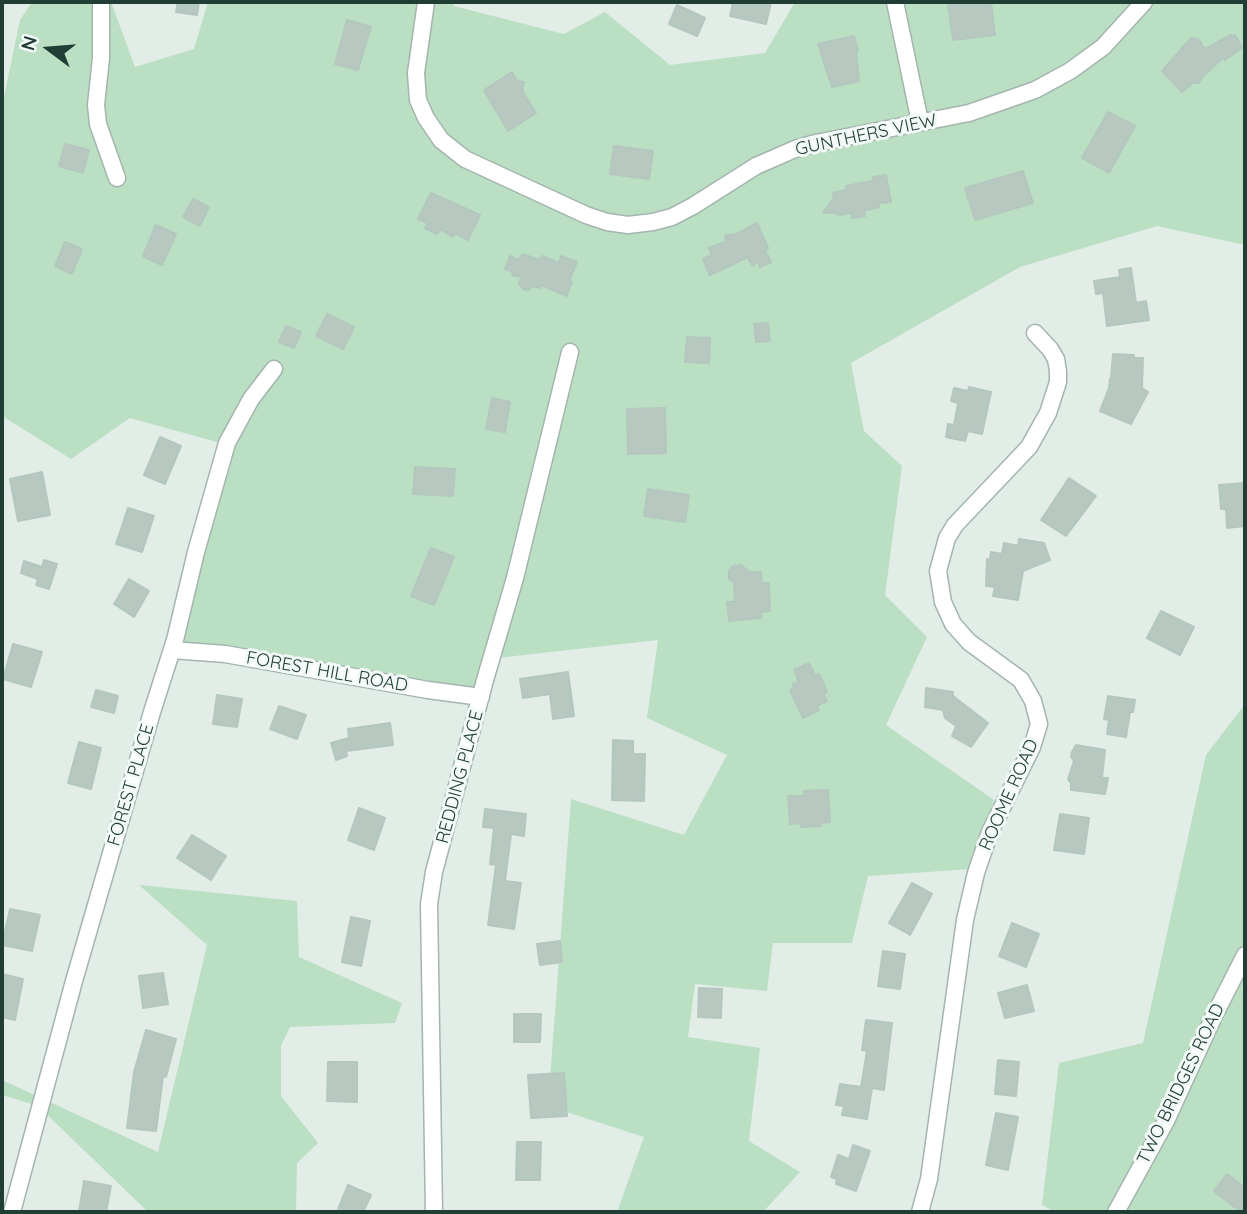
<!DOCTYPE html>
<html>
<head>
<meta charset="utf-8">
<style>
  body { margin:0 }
  #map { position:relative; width:1247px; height:1214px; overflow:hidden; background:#e2ede8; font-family:Quicksand,sans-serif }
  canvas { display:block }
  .frame { position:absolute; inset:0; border:4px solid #213e36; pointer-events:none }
  .north { position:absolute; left:14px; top:14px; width:70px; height:70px; -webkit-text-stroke:5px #f2f9f6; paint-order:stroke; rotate:286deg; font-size:19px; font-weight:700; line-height:28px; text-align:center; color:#213e36 }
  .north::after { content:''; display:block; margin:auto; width:24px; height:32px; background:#213e36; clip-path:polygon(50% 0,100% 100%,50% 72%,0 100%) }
</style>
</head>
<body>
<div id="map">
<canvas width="1247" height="1214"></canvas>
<div class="frame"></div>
<div class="north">N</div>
</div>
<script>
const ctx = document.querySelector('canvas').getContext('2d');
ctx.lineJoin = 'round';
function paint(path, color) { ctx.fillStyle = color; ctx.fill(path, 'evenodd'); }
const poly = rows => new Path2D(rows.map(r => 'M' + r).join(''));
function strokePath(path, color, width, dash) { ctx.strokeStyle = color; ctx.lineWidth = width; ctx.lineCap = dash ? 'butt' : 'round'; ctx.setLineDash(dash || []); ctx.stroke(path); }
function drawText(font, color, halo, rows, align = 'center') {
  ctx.font = font + ' Quicksand,sans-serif'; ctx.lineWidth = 6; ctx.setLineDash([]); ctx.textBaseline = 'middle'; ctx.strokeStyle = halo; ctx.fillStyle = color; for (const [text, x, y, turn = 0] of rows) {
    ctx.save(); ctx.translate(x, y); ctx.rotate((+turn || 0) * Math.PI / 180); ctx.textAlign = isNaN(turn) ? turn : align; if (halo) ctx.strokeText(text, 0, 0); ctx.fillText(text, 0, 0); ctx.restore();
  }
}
paint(poly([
  [32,2,111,2,135,67,194,49,208,2,452,2,454,6,564,34,605,12,670,65,765,53,795,2,1245,2,1245,245,1157,226,1020,267,851,363,864,431,902,466,885,595,927,637,886,725,994,800,972,869,868,876,852,943,773,943,767,991,695,984,688,1037,760,1048,749,1141,800,1172,763,1212,617,1212,644,1137,548,1106,571,799,684,835,727,755,647,718,658,640,488,659,477,697,171,647,224,444,130,418,71,459,2,416,2,106,20,20],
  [1245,704,1245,1212,1055,1212,1042,1205,1059,1063,1143,1043,1206,755],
  [139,885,297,901,299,957,402,1003,395,1023,290,1027,281,1046,281,1096,318,1143,297,1163,296,1212,145,1212,145,1209,38,1106,2,1095,2,1080,158,1152,207,945]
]), '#badfc3');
const building = poly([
  [178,2,199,2,197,15,176,12,178,2],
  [733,2,771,2,766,24,730,16,733,2],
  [958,2,991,2,995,35,953,40,948,3,958,2],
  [677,5,705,18,697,36,669,24,677,5],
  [347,20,371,27,358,70,335,64,347,20],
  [1231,35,1231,37,1235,35,1242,48,1225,60,1223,58,1203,76,1199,83,1193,83,1182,92,1162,71,1191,38,1198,39,1205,49,1231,35],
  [854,36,858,51,856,52,859,81,832,87,818,44,854,36],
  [512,72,517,81,524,82,522,91,536,113,508,131,484,90,512,72],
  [1108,112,1135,126,1109,173,1082,158,1108,112],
  [65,144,89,150,83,173,59,166,65,144],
  [614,146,653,151,649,179,610,174,614,146],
  [1023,171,1033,203,975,220,965,188,1023,171],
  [886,175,891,202,879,203,879,207,864,211,865,216,852,218,852,213,838,215,837,213,823,213,834,197,833,193,846,190,846,186,873,181,873,177,886,175],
  [431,193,480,215,468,240,455,233,453,237,440,229,437,234,425,228,428,223,418,219,431,193],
  [193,199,209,207,200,226,183,217,193,199],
  [757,223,768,248,765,250,771,262,760,267,758,262,752,266,748,257,710,275,703,259,712,255,709,248,725,242,726,235,734,235,757,223],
  [156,225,176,234,162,265,143,256,156,225],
  [65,242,82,249,72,274,55,266,65,242],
  [522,254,540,260,542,256,559,263,561,256,577,262,569,281,572,282,567,296,541,285,540,288,533,286,528,290,523,289,519,284,521,277,512,275,513,272,505,269,510,256,519,260,522,254],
  [1131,268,1136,303,1146,301,1149,320,1107,326,1103,293,1096,294,1094,281,1120,277,1119,270,1131,268],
  [327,314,354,327,343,349,316,336,327,314],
  [768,323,770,341,756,342,754,324,768,323],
  [286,326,301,332,294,348,279,342,286,326],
  [687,337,710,338,709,363,685,362,687,337],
  [1113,354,1134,355,1134,358,1143,358,1142,388,1148,392,1131,424,1100,411,1109,388,1110,379,1111,379,1113,354],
  [969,387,991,392,982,434,968,431,965,441,946,437,948,424,954,425,958,403,951,401,954,388,968,391,969,387],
  [492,398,510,402,505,432,486,429,492,398],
  [665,408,666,453,628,454,627,409,665,408],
  [160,437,181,446,165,484,144,475,160,437],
  [415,467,455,469,453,496,413,494,415,467],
  [42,472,50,515,18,521,10,479,42,472],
  [1069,478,1096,496,1066,536,1041,520,1069,478],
  [1245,483,1245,526,1227,528,1226,509,1221,509,1219,485,1245,483],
  [648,489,689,495,685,522,644,516,648,489],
  [128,508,154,516,142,552,116,544,128,508],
  [1019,539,1044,543,1050,560,1023,571,1018,600,993,596,995,587,986,586,987,559,990,560,991,552,1002,554,1004,543,1018,546,1019,539],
  [431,548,454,557,434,605,411,596,431,548],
  [44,560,57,564,49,589,36,585,38,579,21,573,24,561,42,567,44,560],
  [741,565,749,572,761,572,762,583,769,583,770,611,761,612,761,618,729,621,727,602,735,602,734,582,729,579,729,571,733,566,741,565],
  [129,579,149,591,134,617,114,604,129,579],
  [1161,611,1194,627,1180,655,1147,638,1161,611],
  [13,644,42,652,31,687,3,679,13,644],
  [809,663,815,676,819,674,827,692,823,694,827,701,817,706,819,710,803,718,790,690,794,688,793,684,799,682,794,670,809,663],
  [568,672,574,716,553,719,550,694,523,698,520,679,568,672],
  [926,688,953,692,953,696,988,723,971,747,952,736,956,726,945,718,943,710,925,707,926,688],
  [96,690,118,696,114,713,91,707,96,690],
  [217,695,242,699,237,727,213,724,217,695],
  [1108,696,1135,700,1133,712,1130,712,1126,737,1107,734,1109,720,1104,719,1108,696],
  [279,706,306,715,297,739,270,729,279,706],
  [390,723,393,745,346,751,347,756,336,760,331,743,349,738,348,729,390,723],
  [613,740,633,741,633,754,645,754,644,801,612,800,613,740],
  [79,742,101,748,91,789,68,783,79,742],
  [1076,745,1105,750,1102,778,1108,778,1105,794,1071,790,1071,783,1068,779,1074,761,1071,757,1072,752,1076,745],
  [828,790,830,822,821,823,821,826,801,827,801,823,790,824,788,796,804,796,804,791,828,790],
  [359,808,385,818,374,850,348,840,359,808],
  [485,809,526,814,524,836,511,834,505,881,521,883,514,929,488,925,496,865,490,864,494,828,483,827,485,809],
  [1060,814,1089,818,1084,854,1054,850,1060,814],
  [192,835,226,856,211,880,177,858,192,835],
  [912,883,932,894,910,935,889,923,912,883],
  [10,909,40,915,32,951,2,945,10,909],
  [351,917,370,921,361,966,342,962,351,917],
  [1012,923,1039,934,1026,967,999,956,1012,923],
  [560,941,562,962,540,965,537,944,560,941],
  [883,951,905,954,900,989,878,986,883,951],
  [163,973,168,1004,143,1008,139,976,163,973],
  [2,974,23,979,15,1020,2,1017,2,974],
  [1027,985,1034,1011,1005,1018,998,993,1027,985],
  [699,988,722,989,721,1018,698,1017,699,988],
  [514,1014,541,1014,540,1042,514,1042,514,1014],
  [866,1020,892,1023,884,1090,872,1088,867,1119,842,1115,844,1106,836,1105,840,1084,861,1087,867,1051,862,1050,866,1020],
  [146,1030,176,1039,166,1077,163,1076,156,1131,127,1128,134,1072,146,1030],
  [998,1060,1019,1062,1016,1096,995,1094,998,1060],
  [328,1062,357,1062,357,1102,327,1101,328,1062],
  [564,1073,567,1116,531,1118,528,1075,564,1073],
  [996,1113,1018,1117,1008,1170,986,1165,996,1113],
  [517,1142,541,1142,540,1180,516,1180,517,1142],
  [853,1145,870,1151,856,1191,836,1184,837,1179,831,1177,838,1155,849,1159,853,1145],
  [1227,1174,1245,1188,1245,1212,1241,1212,1214,1191,1227,1174],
  [84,1181,111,1186,106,1212,79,1212,84,1181],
  [348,1185,371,1195,363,1212,337,1212,348,1185]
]);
paint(building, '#b7c8c1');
strokePath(building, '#b4c7bf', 2);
const minor = poly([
  [101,2,101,58,96,105,98,124,117,178],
  [426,2,416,73,418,100,426,118,441,140,465,159,586,215,607,222,628,225,653,222,672,217,693,206,756,166,795,149,816,143,969,113,1035,90,1070,71,1103,47,1144,2],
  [895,2,920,122],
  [172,650,225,654,428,690,481,697],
  [12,1212,74,981,152,712,175,640,196,552,227,443,251,399,274,369],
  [434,1212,429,904,434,872,485,680,515,578,570,352],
  [920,1212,929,1179,965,920,976,873,990,832,1032,747,1039,724,1033,701,1021,680,969,642,953,624,943,602,938,571,947,538,955,525,1029,447,1048,413,1058,382,1058,371,1056,359,1050,349,1035,333],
  [1116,1212,1166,1121,1213,1018,1245,955]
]);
strokePath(minor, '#a4b5af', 19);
strokePath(minor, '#fff', 16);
drawText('18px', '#213e36', '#f2f9f6', [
  ["GUNTHERS VIEW",866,135,-12],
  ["FOREST HILL ROAD",327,672,10],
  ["REDDING PLACE",460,777,-75],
  ["FOREST PLACE",131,785,-74],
  ["ROOME ROAD",1009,795,-66],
  ["TWO BRIDGES ROAD",1181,1084,-64]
]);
</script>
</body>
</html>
